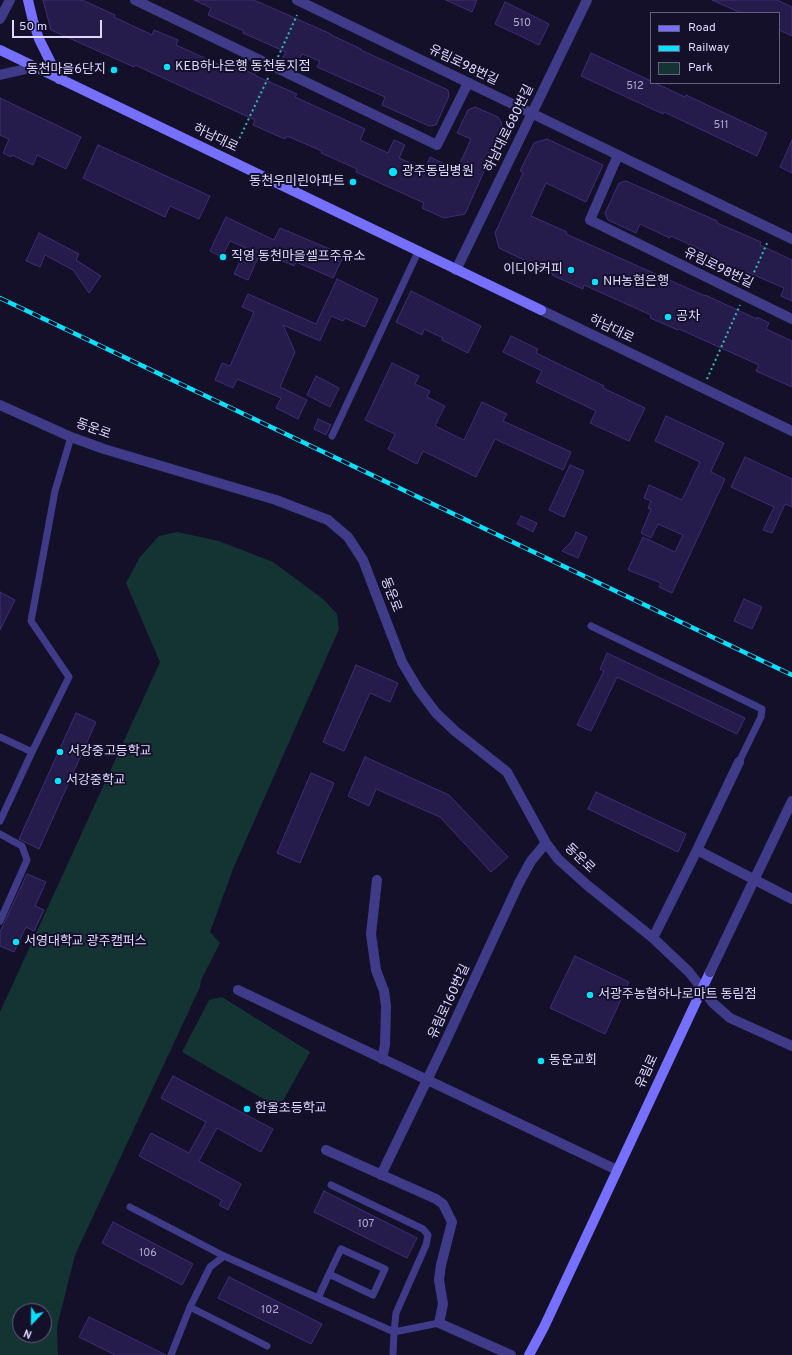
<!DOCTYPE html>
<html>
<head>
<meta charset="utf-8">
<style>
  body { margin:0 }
  #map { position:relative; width:792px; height:1355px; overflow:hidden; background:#15102a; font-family:Overpass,sans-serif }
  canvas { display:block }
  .legend { position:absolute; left:650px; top:12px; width:130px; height:72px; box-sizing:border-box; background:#15102a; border:1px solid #65607f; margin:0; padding:5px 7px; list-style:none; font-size:12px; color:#ded9ff }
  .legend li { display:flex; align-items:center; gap:8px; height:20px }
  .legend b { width:20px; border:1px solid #65607f }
  .north { position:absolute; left:12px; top:1303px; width:40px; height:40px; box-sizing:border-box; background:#15102a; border:1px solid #65607f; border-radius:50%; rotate:202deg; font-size:11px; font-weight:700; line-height:16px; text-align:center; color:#ded9ff }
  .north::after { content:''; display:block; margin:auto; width:14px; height:18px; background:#05e2ff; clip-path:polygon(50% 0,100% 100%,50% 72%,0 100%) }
  .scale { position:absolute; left:12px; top:20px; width:90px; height:18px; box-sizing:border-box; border:2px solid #ded9ff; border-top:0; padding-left:5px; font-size:12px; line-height:14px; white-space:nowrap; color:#ded9ff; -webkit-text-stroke:3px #15102a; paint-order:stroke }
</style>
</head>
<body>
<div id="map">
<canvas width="792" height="1355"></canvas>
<ul class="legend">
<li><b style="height:5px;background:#7570ff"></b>Road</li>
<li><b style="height:5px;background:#05e2ff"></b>Railway</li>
<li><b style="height:11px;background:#133433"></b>Park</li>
</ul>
<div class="north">N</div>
<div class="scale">50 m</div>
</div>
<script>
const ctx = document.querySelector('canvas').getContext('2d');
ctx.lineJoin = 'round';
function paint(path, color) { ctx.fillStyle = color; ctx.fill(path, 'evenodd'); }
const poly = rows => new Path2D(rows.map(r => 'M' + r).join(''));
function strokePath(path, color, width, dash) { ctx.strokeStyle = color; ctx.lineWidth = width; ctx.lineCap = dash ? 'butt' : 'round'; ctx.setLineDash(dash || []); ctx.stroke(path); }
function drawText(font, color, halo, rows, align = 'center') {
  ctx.font = font + ' Overpass,"Noto Sans KR",sans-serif'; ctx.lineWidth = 4; ctx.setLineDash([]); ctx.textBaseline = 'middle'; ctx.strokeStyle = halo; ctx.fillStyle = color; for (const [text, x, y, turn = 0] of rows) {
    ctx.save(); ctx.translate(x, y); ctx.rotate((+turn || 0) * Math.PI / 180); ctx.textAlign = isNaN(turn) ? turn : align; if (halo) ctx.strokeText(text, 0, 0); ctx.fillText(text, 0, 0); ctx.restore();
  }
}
paint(poly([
  [177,532,219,541,273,562,323,599,337,614,339,629,233,869,210,932,220,943,201,980,200,987,75,1255,57,1327,58,1355,0,1355,0,1012,160,662,126,583,140,557,159,536],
  [20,1311,44,1311,44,1335,20,1335],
  [222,997,310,1052,279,1108,182,1052,209,1000]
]), '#133433');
const building = poly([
  [43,0,82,0,115,15,114,17,152,35,154,30,178,40,176,45,222,66,222,64,229,67,231,64,256,75,256,76,297,94,295,97,365,129,360,140,388,153,394,140,405,145,399,158,425,169,430,157,457,170,471,139,457,133,468,110,475,107,498,117,501,122,503,129,465,214,444,218,422,208,424,203,356,172,357,169,321,153,322,151,287,136,285,139,253,125,255,120,135,65,134,67,51,30,43,0],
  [194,0,254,0,331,34,331,35,361,49,361,50,448,90,449,96,436,125,429,126,382,105,385,97,317,67,320,61,302,54,296,65,282,59,286,52,243,33,244,31,208,15,211,8,194,0],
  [446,0,477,0,472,12,446,0],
  [712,0,777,0,792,7,792,36,779,30,779,13,741,13,712,0],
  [505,2,549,24,539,45,495,24,505,2],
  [591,53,651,81,651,83,655,83,685,97,686,95,767,133,757,156,664,112,663,114,581,76,591,53],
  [0,98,81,137,66,169,37,155,33,165,12,155,11,157,3,153,9,139,0,135,0,98],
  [547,139,603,165,586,202,546,183,531,216,567,232,566,234,705,296,705,295,757,319,757,317,769,323,766,329,792,341,792,387,756,371,759,365,679,329,678,330,650,318,651,315,584,285,583,289,552,275,553,274,499,248,495,233,523,173,520,171,534,143,547,139],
  [792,140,792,173,780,167,792,140],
  [98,145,210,196,199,219,170,206,165,217,83,178,98,145],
  [626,181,717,221,717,223,761,242,760,245,792,260,792,301,781,296,784,288,747,272,745,277,703,258,706,252,671,236,670,238,640,224,636,233,608,220,605,213,619,183,626,181],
  [226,217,274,240,280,228,344,255,333,278,296,262,294,266,261,251,248,280,234,274,246,248,230,241,222,257,210,251,226,217],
  [39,233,79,254,76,260,101,276,89,293,73,270,45,255,40,267,26,261,39,233],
  [337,279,378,299,365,327,345,318,343,321,331,316,320,341,283,325,295,352,280,387,307,400,298,419,276,408,281,398,237,379,233,388,215,380,222,363,230,366,254,312,242,307,248,294,316,324,337,279],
  [411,291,481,326,468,353,442,340,443,338,424,329,422,335,396,322,411,291],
  [511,336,538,349,536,353,604,386,603,388,645,408,629,441,590,423,596,411,536,382,542,371,503,352,511,336],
  [392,363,419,376,415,384,430,391,427,397,445,406,435,426,464,440,482,402,507,414,503,421,571,452,563,470,495,439,476,477,423,451,417,464,388,449,395,434,365,420,392,363],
  [316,376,339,388,330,407,307,395,316,376],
  [666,416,724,443,711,471,711,472,725,479,672,593,659,587,661,583,628,570,643,537,675,552,683,535,658,524,651,538,641,533,651,509,648,508,651,501,644,498,649,485,682,500,700,462,655,441,666,416],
  [318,419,331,425,326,435,314,429,318,419],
  [745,457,792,479,792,507,785,504,772,533,763,530,774,507,731,487,745,457],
  [570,465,584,471,564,517,549,510,570,465],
  [521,516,537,523,533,532,517,524,521,516],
  [576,532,587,537,578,558,562,551,572,541,576,532],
  [0,592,15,600,0,630,0,592],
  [744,599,762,607,752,629,734,621,744,599],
  [607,653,745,718,737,734,617,677,591,731,577,725,604,671,600,669,607,653],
  [356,665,398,683,390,702,370,693,344,751,323,742,356,665],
  [76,713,96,722,39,849,19,839,76,713],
  [365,757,449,795,508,857,491,872,440,817,376,789,369,806,348,796,365,757],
  [311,773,334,783,300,863,277,853,311,773],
  [596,792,686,834,678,852,588,809,596,792],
  [27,874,46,882,35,906,44,910,34,931,26,927,14,952,0,946,0,932,27,874],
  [575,956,629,982,605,1034,550,1008,575,956],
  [173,1076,273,1129,261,1152,217,1128,199,1161,241,1184,228,1210,219,1205,222,1200,139,1156,151,1133,189,1153,206,1122,161,1098,173,1076],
  [324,1191,417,1238,407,1258,314,1212,324,1191],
  [113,1222,193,1264,182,1285,102,1243,113,1222],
  [229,1277,322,1324,311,1344,218,1298,229,1277],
  [89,1317,166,1355,115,1355,79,1337,89,1317]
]);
paint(building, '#261c4b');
strokePath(building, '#3d2e77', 1);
strokePath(poly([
  [278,57,297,15],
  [233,152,269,76],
  [748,286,768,241],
  [707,379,740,305]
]), '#2fbdb6', 2, [2, 3]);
strokePath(poly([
  [332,436,418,252],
  [591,626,762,709,761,717,739,762],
  [0,737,32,752],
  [0,821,32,752,69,677,31,621,55,491,71,437],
  [0,834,22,846,27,860,0,921],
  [130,1207,224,1256,394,1332,396,1313,426,1245,428,1235,423,1229,331,1185],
  [341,1249,385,1269,373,1295,329,1274,341,1249],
  [318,1298,329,1274],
  [190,1307,267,1346],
  [171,1355,190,1307,210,1267,224,1256],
  [393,1355,394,1332,439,1323]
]), '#3f3b89', 7);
strokePath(poly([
  [135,0,437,145,468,83],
  [297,0,792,239],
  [0,19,10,0],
  [0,75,35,67],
  [618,155,590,220,792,319],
  [456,270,587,0],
  [0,405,71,437,104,449,276,500,328,520,348,537,363,560,402,662,418,689,436,713,455,731,507,772,546,843,558,859,587,885,653,938,689,972,713,1003,730,1018,792,1046],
  [697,850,792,899],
  [377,880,371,934,376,970,384,991,386,1006,385,1045,382,1059],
  [653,938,697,850,739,762],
  [238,990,617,1170],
  [326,1150,436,1199,443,1204,452,1222,441,1265,439,1280,443,1304,439,1323,511,1355],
  [381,1175,443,1047,519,883,531,861,546,843]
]), '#3f3b89', 10);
strokePath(poly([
  [541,310,792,431]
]), '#3f3b89', 10);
strokePath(poly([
  [28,0,33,21,39,39,59,79],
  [0,50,541,310],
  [529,1355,544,1327,710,972]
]), '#7570ff', 10);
const rail = poly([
  [0,298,792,675]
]);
strokePath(rail, '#05e2ff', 4.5);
strokePath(rail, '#15102a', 3, [9]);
strokePath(poly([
  [710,972,792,801]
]), '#3f3b89', 10);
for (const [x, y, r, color] of [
  [167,67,4,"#05e2ff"],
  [114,70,4,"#05e2ff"],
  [393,172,5,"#05e2ff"],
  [353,182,4,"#05e2ff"],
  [223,257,4,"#05e2ff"],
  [571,270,4,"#05e2ff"],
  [595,282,4,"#05e2ff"],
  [668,317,4,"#05e2ff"],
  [60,752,4,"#05e2ff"],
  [58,781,4,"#05e2ff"],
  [16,942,4,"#05e2ff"],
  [590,995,4,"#05e2ff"],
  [541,1061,4,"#05e2ff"],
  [247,1109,4,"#05e2ff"]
]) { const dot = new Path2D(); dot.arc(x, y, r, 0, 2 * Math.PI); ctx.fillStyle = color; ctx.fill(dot); strokePath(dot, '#15102a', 1.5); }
drawText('11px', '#b0aad2', null, [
  ["510",522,24],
  ["512",635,87],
  ["511",721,126],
  ["107",366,1225],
  ["106",148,1254],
  ["102",270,1311]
]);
drawText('13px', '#ded9ff', '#15102a', [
  ["유림로98번길",463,66,26],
  ["하남대로680번길",510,129,-64],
  ["하남대로",215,139,26],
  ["유림로98번길",718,269,26],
  ["하남대로",611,330,26],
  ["동운로",93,430,20],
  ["동운로",390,595,69],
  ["동운로",579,859,44],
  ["유림로160번길",450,1002,-65],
  ["유림로",648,1072,-65]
]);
drawText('13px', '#ded9ff', '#15102a', [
  ["KEB하나은행 동천동지점",175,67],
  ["동천마을6단지",106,70,"right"],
  ["광주동림병원",402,172],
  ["동천우미린아파트",345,182,"right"],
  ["직영 동천마을셀프주유소",231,257],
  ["이디야커피",563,270,"right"],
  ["NH농협은행",603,282],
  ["공차",676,317],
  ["서강중고등학교",68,752],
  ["서강중학교",66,781],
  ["서영대학교 광주캠퍼스",24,942],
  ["서광주농협하나로마트 동림점",598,995],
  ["동운교회",549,1061],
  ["한울초등학교",255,1109]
], 'left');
</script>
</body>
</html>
